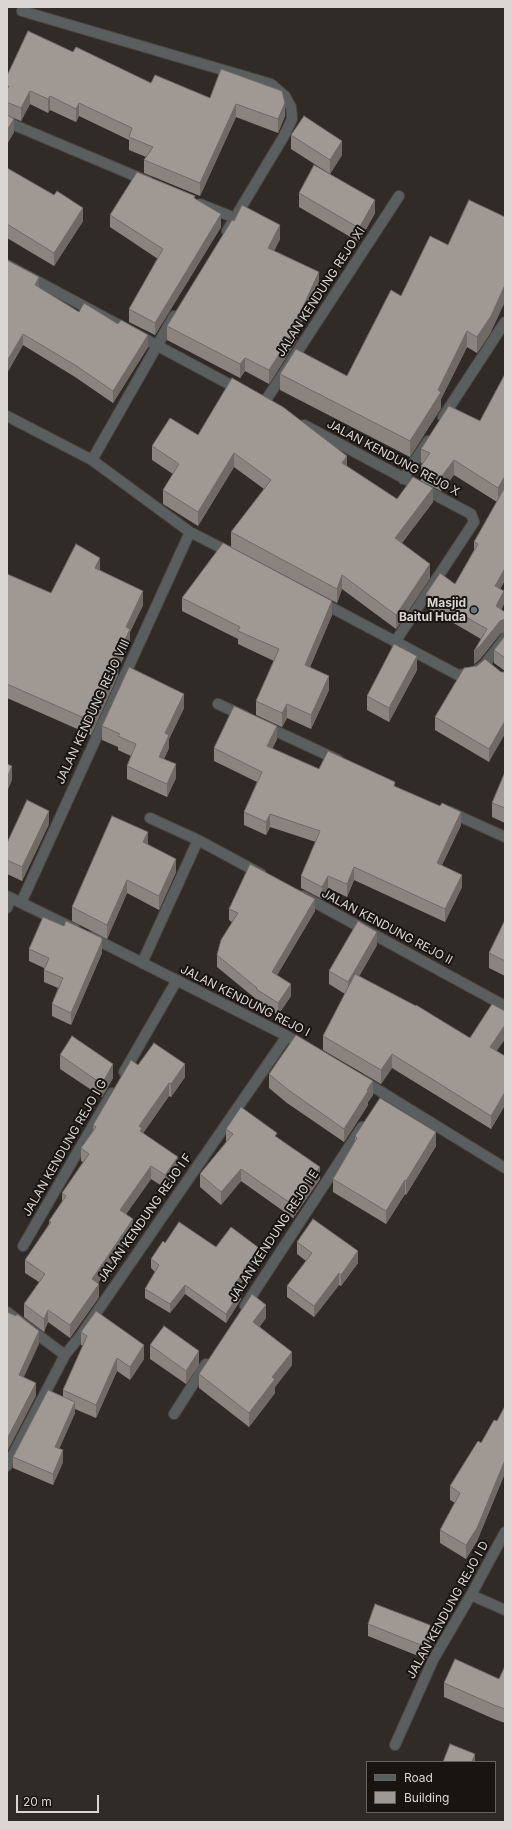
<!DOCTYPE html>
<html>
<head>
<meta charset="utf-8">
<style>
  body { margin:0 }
  #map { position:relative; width:512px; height:1829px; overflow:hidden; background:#312b27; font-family:Inter,sans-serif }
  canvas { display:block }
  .frame { position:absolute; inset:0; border:8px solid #dad6d3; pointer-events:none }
  .legend { position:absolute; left:366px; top:1761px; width:130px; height:52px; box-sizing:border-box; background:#171412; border:1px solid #65625f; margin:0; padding:5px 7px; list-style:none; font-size:12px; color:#dad6d3 }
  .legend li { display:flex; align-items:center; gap:8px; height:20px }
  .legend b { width:20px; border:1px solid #65625f }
  .scale { position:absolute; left:16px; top:1795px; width:83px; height:18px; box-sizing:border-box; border:2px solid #dad6d3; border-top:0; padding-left:5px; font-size:12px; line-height:14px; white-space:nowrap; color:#dad6d3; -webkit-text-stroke:3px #171412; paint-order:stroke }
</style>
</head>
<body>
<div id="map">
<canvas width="512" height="1829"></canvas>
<div class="frame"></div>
<ul class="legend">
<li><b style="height:5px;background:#5a5e5f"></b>Road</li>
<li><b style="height:11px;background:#a09893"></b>Building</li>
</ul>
<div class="scale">20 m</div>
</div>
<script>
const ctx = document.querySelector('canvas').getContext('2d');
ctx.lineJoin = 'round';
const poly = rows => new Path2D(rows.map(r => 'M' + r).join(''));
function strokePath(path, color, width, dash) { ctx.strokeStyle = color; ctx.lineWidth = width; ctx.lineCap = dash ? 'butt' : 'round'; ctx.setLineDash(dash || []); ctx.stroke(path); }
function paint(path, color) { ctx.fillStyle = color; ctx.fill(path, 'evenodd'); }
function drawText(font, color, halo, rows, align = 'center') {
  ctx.font = font + ' Inter,sans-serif'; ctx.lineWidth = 4; ctx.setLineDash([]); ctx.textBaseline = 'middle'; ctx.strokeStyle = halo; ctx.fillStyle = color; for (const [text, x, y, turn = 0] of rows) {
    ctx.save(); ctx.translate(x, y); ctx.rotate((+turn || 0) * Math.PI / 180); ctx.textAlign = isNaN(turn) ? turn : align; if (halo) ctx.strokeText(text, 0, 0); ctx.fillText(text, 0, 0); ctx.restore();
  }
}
const minor = poly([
  [22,11,271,84,285,96,291,107,292,119,284,136,227,231],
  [7,122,147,181],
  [200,204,235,218],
  [7,265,240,390],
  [264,403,399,196],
  [7,416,92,460,190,532,231,553],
  [443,417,505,322],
  [304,425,471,514,474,522,395,642],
  [92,460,174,316],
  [403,479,428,441],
  [321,602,458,675,473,673,485,664,505,638],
  [218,704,244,716],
  [265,726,338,760],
  [450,812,505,837],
  [150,818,198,840,261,874],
  [7,896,75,929],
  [303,896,505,1006],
  [21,903,190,532],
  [7,908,11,898],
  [91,937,287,1036,305,1047],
  [142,963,198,840],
  [124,1072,177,980],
  [362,1080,505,1168],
  [23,1246,112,1093],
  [245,1306,362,1127],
  [7,1312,65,1355,81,1335,287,1036],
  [174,1414,206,1364],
  [7,1466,65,1355],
  [471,1595,505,1610],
  [395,1745,433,1660,471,1595,505,1532]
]);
strokePath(minor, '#4c4643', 12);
strokePath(minor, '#5a5e5f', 10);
paint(poly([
  [73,52,151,83,210,98,285,116,278,133,236,117,200,196,144,173,144,160,146,157,129,150,129,140,79,116,76,122,50,110,48,113,30,104,21,121,8,116,14,132,7,144,7,76],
  [291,135,342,155,330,174,291,149],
  [7,168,83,221,54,266,7,238],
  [299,193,375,213,359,242,299,207],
  [195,198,221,227,155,335,129,322,129,309,158,259,110,227,110,215],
  [234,221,280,239,274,251,319,286,297,333,297,340,269,384,245,371,240,378,167,340,167,326],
  [7,260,39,288,79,312,148,347,113,403,75,377,23,345,7,373],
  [401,296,491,332,477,353,467,347,441,399,441,408,410,457,280,390,280,374,347,376],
  [505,374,505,580,500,589,504,604,501,610,500,634,480,659,474,664,481,639,426,607,426,594,455,584,474,550,474,542,497,502,454,475,441,491,421,481,421,466,423,464,421,463,421,449,450,406,480,421],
  [198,435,347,466,397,499,433,502,402,543,430,578,396,629,342,589,337,603,231,547,231,532,264,489,234,467,198,526,163,504,163,490,173,474,152,460,152,446],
  [100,570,143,605,130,632,130,643,118,670,118,675,91,735,7,698,7,574,51,593],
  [182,598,332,615,310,667,329,690,311,729,287,718,282,727,256,715,256,701,274,661,238,644,238,639,182,611],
  [505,636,505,671,494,663,494,650],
  [417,670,389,722,367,710,367,696],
  [501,672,489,762,435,730,435,717],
  [184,708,169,739,169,748,164,759,176,778,167,797,127,779,127,766,131,756,118,750,118,747,102,740,102,726],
  [277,739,272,749,319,769,395,787,461,825,442,865,462,887,445,922,354,880,347,897,328,888,322,899,301,888,301,876,316,842,270,827,266,835,244,825,244,812,257,782,214,761,214,748],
  [505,772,505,823,492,817,492,803],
  [49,824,22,881,7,874,7,843],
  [148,844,176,872,159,910,127,893,107,939,72,921,72,907],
  [229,909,315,911,277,975,291,996,278,1015,256,1001,256,999,217,967,217,955,232,922,229,920],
  [505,920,505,976,489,968,489,953],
  [64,926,102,953,71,1025,52,1016,52,1004,58,988,44,982,44,968,29,961,29,949],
  [377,945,359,976,470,1038,505,1011,505,1039,496,1051,505,1056,505,1105,491,1129,392,1068,381,1084,323,1050,323,1036,345,994,329,984,329,971],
  [60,1055,113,1078,102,1097,60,1069],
  [138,1065,185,1077,171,1097,169,1096,143,1133,178,1170,165,1188,151,1179,126,1214,133,1232,98,1283,99,1297,70,1338,48,1322,44,1332,24,1317,24,1304,39,1282,25,1273,25,1260,49,1224,49,1221,62,1202,62,1193,83,1162,81,1161,81,1148,93,1131,93,1125],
  [269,1074,373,1095,368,1102,368,1105,344,1142,287,1103,269,1088],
  [226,1129,277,1137,320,1179,293,1218,241,1181,221,1205,200,1187,200,1174,226,1142],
  [355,1136,436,1146,406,1195,405,1194,386,1224,333,1192,333,1179,355,1142],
  [297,1242,358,1263,341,1286,339,1285,314,1317,287,1297,287,1286,306,1261,297,1254],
  [165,1243,216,1247,259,1257,245,1275,245,1278,238,1288,241,1299,226,1323,185,1294,170,1313,145,1298,145,1289,155,1272,151,1268,151,1259],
  [266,1318,259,1327,292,1365,275,1387,275,1393,249,1427,199,1388,199,1374],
  [81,1332,144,1359,130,1380,117,1371,96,1418,75,1409,75,1413,59,1449,63,1462,53,1485,13,1468,13,1457,63,1397,63,1390,83,1346,81,1345],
  [150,1345,199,1365,186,1384,150,1359],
  [505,1406,505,1473,477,1541,466,1559,440,1543,440,1530,455,1503,450,1500,450,1486,497,1421],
  [368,1624,430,1625,430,1652,426,1659,368,1636],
  [505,1666,505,1723,494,1719,444,1697,444,1683,499,1679]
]), '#8a837e');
paint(poly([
  [30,91,30,104,21,121,21,108],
  [50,96,50,110,48,113,48,99],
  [79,103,79,116,76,122,76,109],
  [285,103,285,116,278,133,278,119],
  [236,104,236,117,200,196,200,183],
  [14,119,14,132,7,144,7,130],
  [342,141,342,155,330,174,330,160],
  [375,200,375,213,359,242,359,228],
  [83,208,83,221,54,266,54,253],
  [221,214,221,227,155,335,155,323],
  [280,225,280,239,268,262,268,248],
  [319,272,319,286,297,333,297,340,269,384,269,370,295,324],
  [39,277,39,289,35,285],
  [505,285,505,302,491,332,477,353,477,337],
  [467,331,467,347,441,399,441,408,410,457,410,441,438,390],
  [23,334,23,345,7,373,7,361],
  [148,335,148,347,113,403,113,391],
  [245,358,245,371,240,378,240,364],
  [234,453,234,467,198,526,198,512],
  [347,456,347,470,342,463],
  [454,460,454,475,441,491,441,477],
  [505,476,505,491,498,502,498,488],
  [433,488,433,502,395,552,395,538],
  [100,558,100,572,95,568],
  [430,564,430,578,396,629,396,615],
  [505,568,505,580,495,599,495,586],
  [342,575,342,589,337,603,337,589],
  [143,591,143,605,130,632,130,643,118,670,118,675,91,735,91,721,116,660,126,627],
  [504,591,504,604,496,619,496,606],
  [332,601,332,615,305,679,305,665],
  [505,619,505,632,500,634,480,659,474,664,474,651,500,621],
  [417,656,417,670,389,722,389,708],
  [329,676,329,690,311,729,311,715],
  [184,694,184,708,169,739,169,748,159,770,159,757,165,733],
  [287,704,287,718,282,727,282,713],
  [505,721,505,734,489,762,489,749],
  [277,726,277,739,267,759,267,746],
  [176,764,176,778,167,797,167,784],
  [12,766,12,780,7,792,7,778],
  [49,811,49,824,22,881,22,867],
  [461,812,461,825,437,875,437,863],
  [270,814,270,827,266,835,266,822],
  [148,832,148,845,143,842],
  [176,859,176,872,159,910,159,896],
  [354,867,354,880,347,897,347,884],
  [462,875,462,887,445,922,445,909],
  [328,876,328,888,322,899,322,887],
  [127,880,127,893,107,939,107,925],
  [315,899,315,911,272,984,272,972],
  [377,932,377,945,348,996,348,982],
  [102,941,102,953,71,1025,71,1013],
  [291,984,291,996,278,1015,278,1003],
  [505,1025,505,1039,490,1061,490,1047],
  [392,1054,392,1068,381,1084,381,1070],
  [113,1064,113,1078,102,1097,102,1084],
  [185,1064,185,1077,171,1097,171,1084],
  [373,1081,373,1095,368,1102,368,1105,344,1142,344,1129,367,1090],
  [169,1083,169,1096,142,1135,142,1141,139,1126],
  [505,1092,505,1105,491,1129,491,1116],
  [436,1132,436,1146,406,1195,406,1181],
  [178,1157,178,1170,165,1188,165,1175],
  [151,1166,151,1179,120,1223,120,1210],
  [320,1167,320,1179,293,1218,293,1205],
  [241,1169,241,1181,221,1205,221,1192],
  [405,1180,405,1194,386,1224,386,1211],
  [133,1219,133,1232,92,1292,92,1279],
  [259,1248,259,1257,245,1275,245,1278,234,1294,234,1285,244,1269],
  [358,1251,358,1263,341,1286,341,1275],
  [339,1273,339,1285,314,1317,314,1306],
  [99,1284,99,1297,70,1338,70,1325],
  [185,1285,185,1294,170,1313,170,1304],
  [241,1291,241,1299,226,1323,226,1314],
  [266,1305,266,1318,253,1336,253,1322],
  [48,1310,48,1322,44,1332,44,1319],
  [39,1331,39,1344,19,1388,19,1375],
  [144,1345,144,1359,130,1380,130,1367],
  [199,1351,199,1365,186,1384,186,1371],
  [292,1352,292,1365,275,1387,275,1393,249,1427,249,1413,272,1377],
  [117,1358,117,1371,96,1418,96,1405],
  [36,1383,36,1396,7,1452,7,1439],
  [75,1402,75,1413,55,1458,55,1447],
  [63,1450,63,1462,53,1485,53,1474],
  [505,1460,505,1473,477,1541,466,1559,466,1545],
  [430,1640,430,1652,426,1659,426,1647],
  [475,1754,475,1762,472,1762]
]), '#706a67');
const building = poly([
  [28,31,73,52,76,47,151,83,155,75,210,98,221,69,282,91,285,103,278,119,236,104,200,183,144,160,153,147,129,137,132,128,79,103,76,109,50,96,48,99,30,91,21,108,9,103,7,103,7,89,9,86,7,86,7,76,28,31],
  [7,115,14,119,7,130,7,115],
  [304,116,342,141,330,160,291,135,304,116],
  [314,165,375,200,359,228,299,193,314,165],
  [7,168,54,195,57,191,83,208,54,253,7,224,7,168],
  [137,172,195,196,194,198,221,214,155,323,129,309,163,249,110,215,137,172],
  [469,200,505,217,505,285,491,316,477,337,467,331,438,390,441,392,410,441,280,374,296,349,347,376,391,290,401,296,430,236,448,245,469,200],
  [242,205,280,225,268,248,319,272,295,324,297,327,269,370,245,358,240,364,167,326,232,220,234,221,242,205],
  [7,260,39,277,35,285,79,312,84,303,118,324,121,320,148,335,113,391,75,365,23,334,7,361,7,260],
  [505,374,505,476,498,488,454,460,441,477,421,466,430,453,421,449,450,404,449,406,480,421,505,374],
  [232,378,283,407,347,456,342,463,397,499,413,477,433,488,395,538,430,564,396,615,342,575,337,589,231,532,271,480,234,453,198,512,163,490,179,464,152,446,170,418,198,435,232,378],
  [505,487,505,568,495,586,504,591,496,606,505,612,505,619,500,621,480,646,474,651,487,629,426,594,440,573,455,584,478,544,474,542,505,487],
  [223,543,332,601,305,665,329,676,311,715,287,704,282,713,256,701,279,649,238,631,240,627,182,598,223,543],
  [76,544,100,558,95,568,143,591,126,627,130,629,116,660,118,661,91,721,7,684,7,574,51,593,76,544],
  [505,636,505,658,494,650,505,636],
  [394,644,417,656,389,708,367,696,394,644],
  [485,659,501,672,505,672,505,721,489,749,435,717,464,668,477,666,485,659],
  [129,667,184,694,165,733,169,735,159,757,176,764,167,784,127,766,136,744,118,736,120,734,102,726,129,667],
  [234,706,277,726,267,746,319,769,328,751,395,782,394,786,440,806,442,803,461,812,437,863,462,875,445,909,354,867,347,884,328,876,322,887,301,876,320,831,270,814,266,822,244,812,262,772,214,748,234,706],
  [7,764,12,766,7,778,7,764],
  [505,772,505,808,492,803,505,772],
  [27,800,49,811,22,867,7,860,7,843,27,800],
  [112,816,148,832,143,842,176,859,159,896,127,880,107,925,72,907,112,816],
  [250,864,315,899,272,972,291,984,278,1003,256,989,257,988,217,955,221,940,238,913,229,909,250,864],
  [43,917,64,926,66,921,102,938,102,941,71,1013,52,1004,63,978,44,970,49,958,29,949,43,917],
  [505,920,505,961,489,953,505,920],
  [358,921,377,932,348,982,329,971,358,921],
  [355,974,416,1006,416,1005,470,1038,492,1004,505,1011,505,1025,490,1047,505,1056,505,1092,491,1116,392,1054,381,1070,323,1036,355,974],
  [296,1035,373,1081,367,1090,368,1091,344,1129,287,1089,269,1074,296,1035],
  [72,1036,113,1064,102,1084,60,1055,72,1036],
  [154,1043,185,1064,171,1084,169,1083,139,1126,142,1128,140,1131,178,1157,165,1175,151,1166,120,1210,133,1219,92,1279,99,1284,70,1325,48,1310,44,1319,24,1304,45,1274,25,1260,51,1222,49,1221,66,1196,62,1193,89,1154,81,1148,96,1127,93,1125,131,1060,138,1065,154,1043],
  [380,1098,436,1132,406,1181,405,1180,386,1211,333,1179,357,1138,355,1136,380,1098],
  [241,1107,277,1133,275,1136,320,1167,293,1205,241,1169,221,1192,200,1174,233,1134,226,1129,241,1107],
  [313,1219,358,1251,341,1275,339,1273,314,1306,287,1286,312,1253,297,1242,313,1219],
  [179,1222,216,1247,231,1227,259,1248,244,1269,245,1270,234,1285,241,1291,226,1314,185,1285,170,1304,145,1289,159,1265,151,1259,163,1241,165,1243,179,1222],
  [252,1294,266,1305,253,1322,292,1352,272,1377,275,1379,249,1413,199,1374,252,1294],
  [96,1311,144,1345,130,1367,117,1358,96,1405,63,1390,87,1336,81,1332,96,1311],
  [7,1312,16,1316,17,1314,39,1331,19,1375,36,1383,7,1439,7,1312],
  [164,1326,199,1351,186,1371,150,1345,164,1326],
  [48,1390,75,1402,55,1447,63,1450,53,1474,13,1457,48,1390],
  [505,1406,505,1460,477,1528,466,1545,440,1530,460,1493,450,1486,478,1441,481,1443,494,1420,497,1421,505,1406],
  [375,1604,430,1625,430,1640,426,1647,368,1624,375,1604],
  [455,1659,499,1679,505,1666,505,1709,494,1705,444,1683,455,1659],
  [450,1744,475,1754,472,1762,443,1762,450,1744]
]);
paint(building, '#a09893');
strokePath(building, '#706a67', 1);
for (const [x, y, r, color] of [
  [474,610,4,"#6b7280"]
]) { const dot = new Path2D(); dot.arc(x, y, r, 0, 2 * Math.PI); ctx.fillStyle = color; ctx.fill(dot); strokePath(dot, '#171412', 1.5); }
drawText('12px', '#dad6d3', '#171412', [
  ["JALAN KENDUNG REJO XI",321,292,-57],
  ["JALAN KENDUNG REJO X",393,458,28],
  ["JALAN KENDUNG REJO VIII",93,712,-65],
  ["JALAN KENDUNG REJO II",387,927,28],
  ["JALAN KENDUNG REJO I",245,1001,27],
  ["JALAN KENDUNG REJO I G",65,1148,-60],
  ["JALAN KENDUNG REJO I F",145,1218,-55],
  ["JALAN KENDUNG REJO I E",274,1236,-57],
  ["JALAN KENDUNG REJO I D",448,1610,-61]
]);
drawText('bold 12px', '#dad6d3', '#171412', [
  ["Masjid",466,603],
  ["Baitul Huda",466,617]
], 'right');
</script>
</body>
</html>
